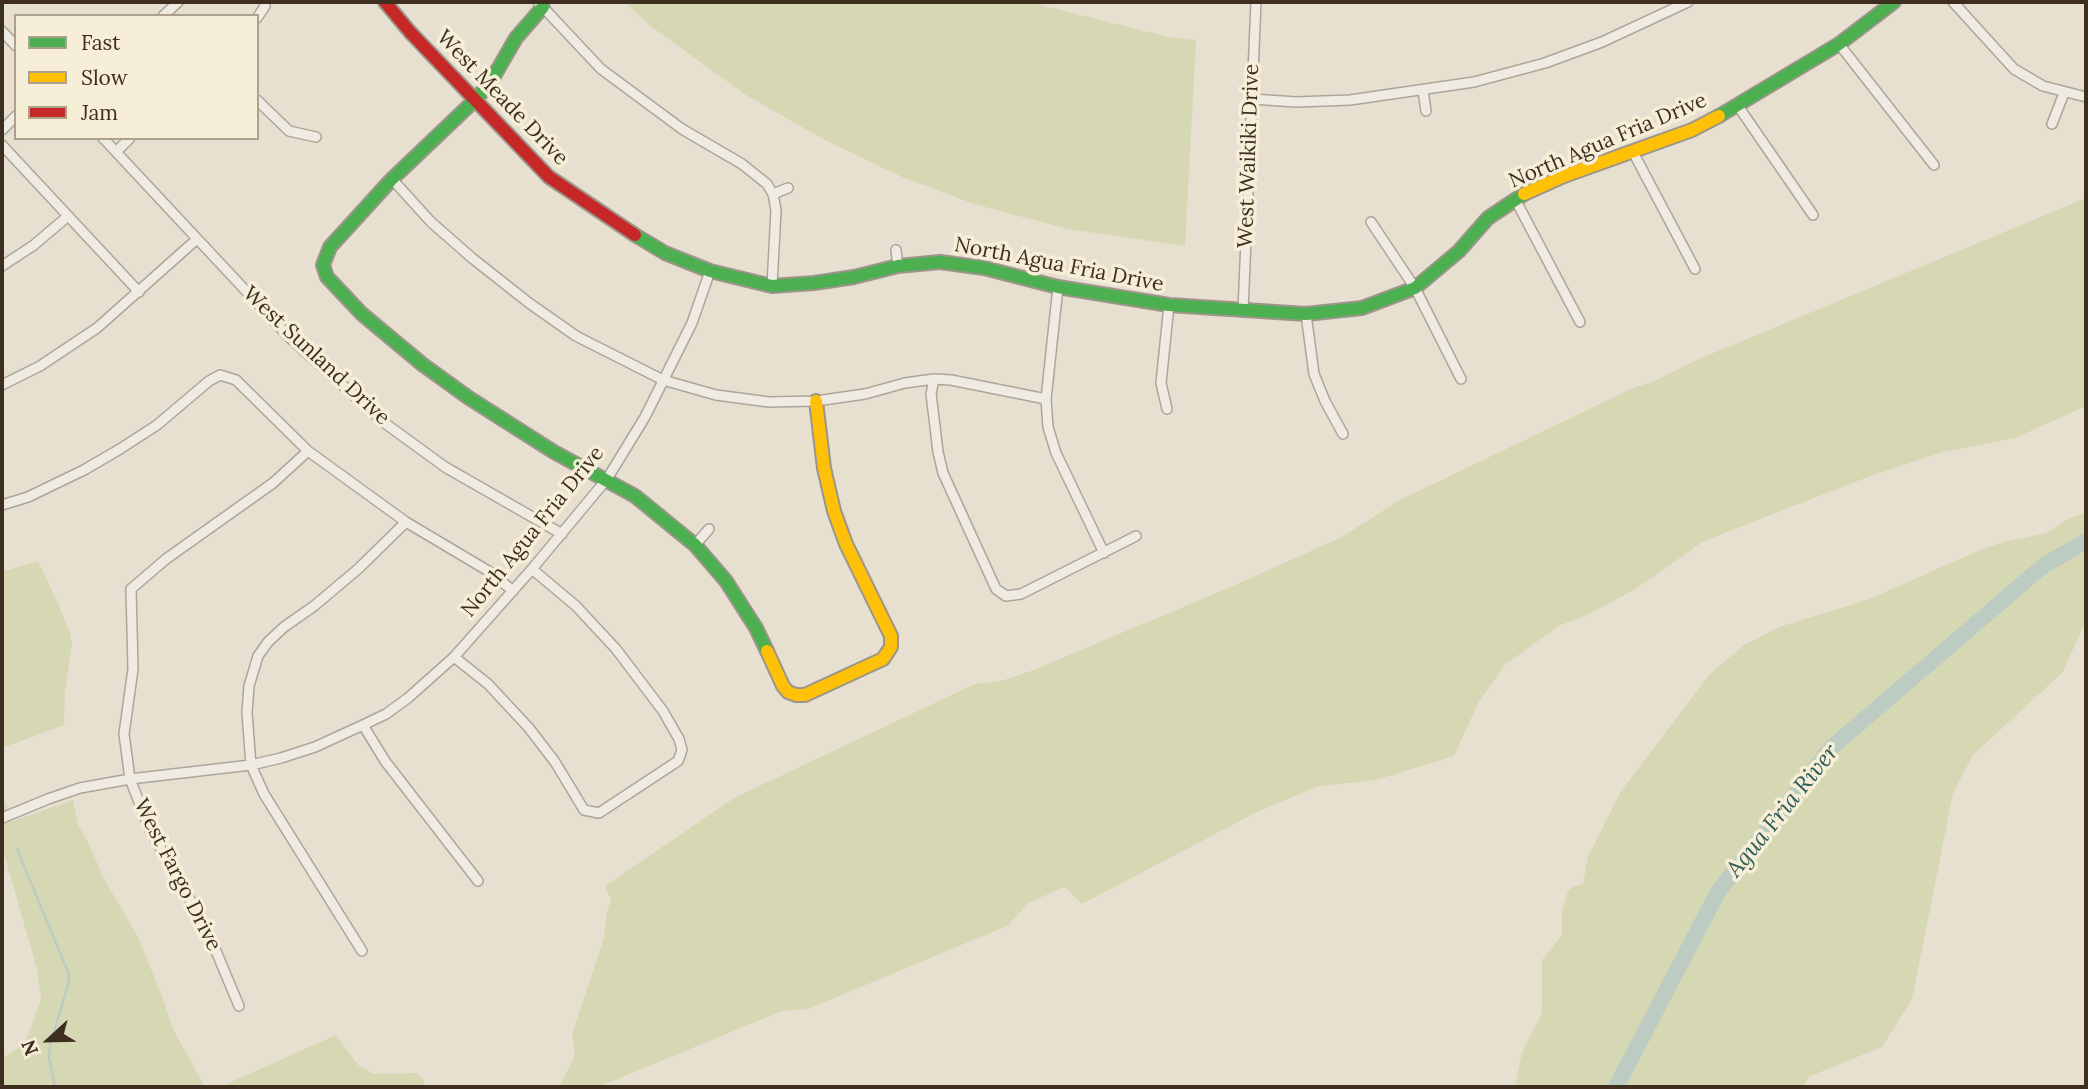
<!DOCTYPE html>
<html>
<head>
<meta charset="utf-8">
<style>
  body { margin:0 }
  #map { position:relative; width:2088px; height:1089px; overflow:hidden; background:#e7e0d1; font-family:Lora,serif }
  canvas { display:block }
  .frame { position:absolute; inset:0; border:4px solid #3d2e20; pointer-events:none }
  .legend { position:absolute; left:14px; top:14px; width:245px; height:126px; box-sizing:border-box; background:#f7eed8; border:2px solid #ada18e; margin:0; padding:9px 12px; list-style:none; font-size:21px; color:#3d2e20 }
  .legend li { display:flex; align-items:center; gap:14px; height:35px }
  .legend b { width:35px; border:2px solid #ada18e }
  .north { position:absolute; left:14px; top:1005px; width:70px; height:70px; -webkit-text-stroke:5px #f7eed8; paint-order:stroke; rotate:248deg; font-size:19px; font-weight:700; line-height:28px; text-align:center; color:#3d2e20 }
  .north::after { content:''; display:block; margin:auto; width:24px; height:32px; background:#3d2e20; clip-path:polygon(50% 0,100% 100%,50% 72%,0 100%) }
</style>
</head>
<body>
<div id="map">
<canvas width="2088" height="1089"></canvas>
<div class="frame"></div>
<ul class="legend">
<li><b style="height:9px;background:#4caf50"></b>Fast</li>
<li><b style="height:9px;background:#ffc107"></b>Slow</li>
<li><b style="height:9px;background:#c62828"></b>Jam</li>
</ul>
<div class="north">N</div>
</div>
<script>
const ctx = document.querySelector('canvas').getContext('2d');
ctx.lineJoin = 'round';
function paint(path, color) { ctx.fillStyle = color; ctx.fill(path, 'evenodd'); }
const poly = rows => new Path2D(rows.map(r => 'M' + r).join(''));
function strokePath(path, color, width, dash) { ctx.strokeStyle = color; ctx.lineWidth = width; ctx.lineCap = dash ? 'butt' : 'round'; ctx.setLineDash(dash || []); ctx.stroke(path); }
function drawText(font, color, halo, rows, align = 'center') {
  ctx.font = font + ' Lora,serif'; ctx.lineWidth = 7; ctx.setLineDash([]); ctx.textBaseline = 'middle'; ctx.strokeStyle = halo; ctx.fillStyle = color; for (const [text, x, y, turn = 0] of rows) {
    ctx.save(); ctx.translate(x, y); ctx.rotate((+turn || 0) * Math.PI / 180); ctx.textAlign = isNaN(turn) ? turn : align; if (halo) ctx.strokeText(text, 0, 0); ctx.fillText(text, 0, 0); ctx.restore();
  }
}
paint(poly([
  [625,2,1028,2,1168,37,1196,40,1185,246,1068,229,974,204,902,177,825,140,746,95,649,25],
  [2086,198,2086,406,2015,438,1943,452,1873,475,1704,541,1634,590,1585,616,1558,626,1505,665,1479,701,1454,756,1376,780,1319,786,1259,811,1082,904,1065,887,1030,902,1007,926,808,1009,782,1011,598,1087,556,1087,561,1084,575,1055,572,1034,604,938,606,915,611,900,605,886,734,798,975,684,1001,681,1034,670,1235,585,1342,537,1398,501,1635,387,1653,382,1699,359],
  [2086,513,2086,620,2063,672,1973,755,1953,793,1912,999,1882,1047,1808,1077,1804,1087,1515,1087,1522,1052,1542,1013,1542,960,1562,935,1562,910,1568,891,1574,886,1583,884,1588,857,1621,791,1710,674,1744,645,1779,627,1867,600,1978,551,2003,542,2047,533,2068,519],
  [38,561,57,601,70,632,72,644,65,691,64,725,2,748,2,572],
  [2,795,13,821,73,800,78,825,89,844,104,879,137,935,162,996,172,1027,205,1087,2,1087,2,1059,22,1045,28,1036,41,998,37,969,2,847],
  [336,1035,359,1066,374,1074,416,1073,424,1080,425,1087,220,1087]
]), '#d6d7b3');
strokePath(poly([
  [17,849,68,972,69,982,50,1045,49,1057,55,1087]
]), '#bcccc2', 2.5);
strokePath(poly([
  [1616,1087,1718,892,1832,747,2043,566,2086,541]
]), '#bcccc2', 16);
const street = poly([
  [538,2,601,69,682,129,742,164,767,184,773,194,776,210,772,286],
  [1953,2,2014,69,2043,86,2086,97],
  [163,16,178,2],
  [257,18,265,6,264,2],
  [2,31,16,46],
  [1839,44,1934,165],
  [1423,90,1426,111],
  [1252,99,1296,102,1350,100,1474,82,1545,63,1602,42,1688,2],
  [257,100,289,131,316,137],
  [1738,106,1813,215],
  [2052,124,2064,93],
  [2,130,16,116],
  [103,138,289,337,386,424,445,467,562,534],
  [2,145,139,292],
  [116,152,130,138],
  [1633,152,1695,269],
  [392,179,431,222,472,258,529,303,576,336,663,380,716,395,769,402,816,401,865,394,905,383,934,379,951,380,1046,399],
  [773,194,788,188],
  [1515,199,1580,322],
  [1371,222,1415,288,1461,379],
  [896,250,898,266],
  [2,266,34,245,68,216],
  [1058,287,1046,399,1048,427,1056,453,1104,553],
  [1243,311,1256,2],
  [1306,314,1314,374,1325,401,1343,434],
  [934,379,931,394,934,418,938,452,943,473,996,589,1006,596,1021,594,1136,536],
  [2,385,40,366,97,328,197,239],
  [1167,409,1161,383,1169,305],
  [2,505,28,497,84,470,120,449,157,425,209,381,220,375,236,380,308,451,406,522,490,572,513,591],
  [695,545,709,529],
  [454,657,488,684,529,728,555,762,584,810,599,813,678,761,682,750,679,739,663,711,616,649,576,606,532,569],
  [363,725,385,761,478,881],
  [2,818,48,799,80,788,130,779,251,765,281,758,315,747,363,725,386,714,408,698,454,657,532,569,607,479,645,417,692,323,710,271],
  [362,951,264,794,251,765,247,713,249,686,258,656,268,642,284,627,314,606,358,569,406,522],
  [239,1006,216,951,196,910,150,830,130,779,124,734,133,669,131,589,166,559,273,483,308,451]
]);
const fast = poly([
  [543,7,516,38,490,83,475,100,392,179,330,247,323,265,327,277,362,314,422,364,469,398,554,452,635,496,695,545,726,581,756,628,767,651],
  [1719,116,1839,44,1894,2],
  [635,235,665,253,710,271,772,286,814,283,854,277,898,266,940,262,984,268,1058,287,1169,305,1306,314,1362,308,1415,288,1459,251,1488,218,1524,194]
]);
const slow = poly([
  [1524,194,1564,176,1692,130,1719,116],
  [767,651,783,686,788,692,796,695,805,695,883,659,891,647,891,636,846,544,834,511,824,468,816,401]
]);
const jam = poly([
  [385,2,410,32,549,177,635,235]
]);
strokePath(street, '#ada599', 12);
strokePath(fast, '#9c958a', 16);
strokePath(slow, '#9c958a', 16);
strokePath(jam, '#9c958a', 16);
strokePath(street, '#efebe3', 9);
strokePath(fast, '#4caf50', 12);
strokePath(slow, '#ffc107', 12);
strokePath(jam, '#c62828', 12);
drawText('21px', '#3d2e20', '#f7eed8', [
  ["West Meade Drive",502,98,46],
  ["North Agua Fria Drive",1608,141,-23],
  ["West Waikiki Drive",1249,156,-88],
  ["North Agua Fria Drive",1059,265,11],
  ["West Sunland Drive",316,356,43],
  ["North Agua Fria Drive",533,532,-51],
  ["West Fargo Drive",177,875,63]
]);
drawText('italic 23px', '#2f5d5a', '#f7eed8', [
  ["Agua Fria River",1783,811,-51]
]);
</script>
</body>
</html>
